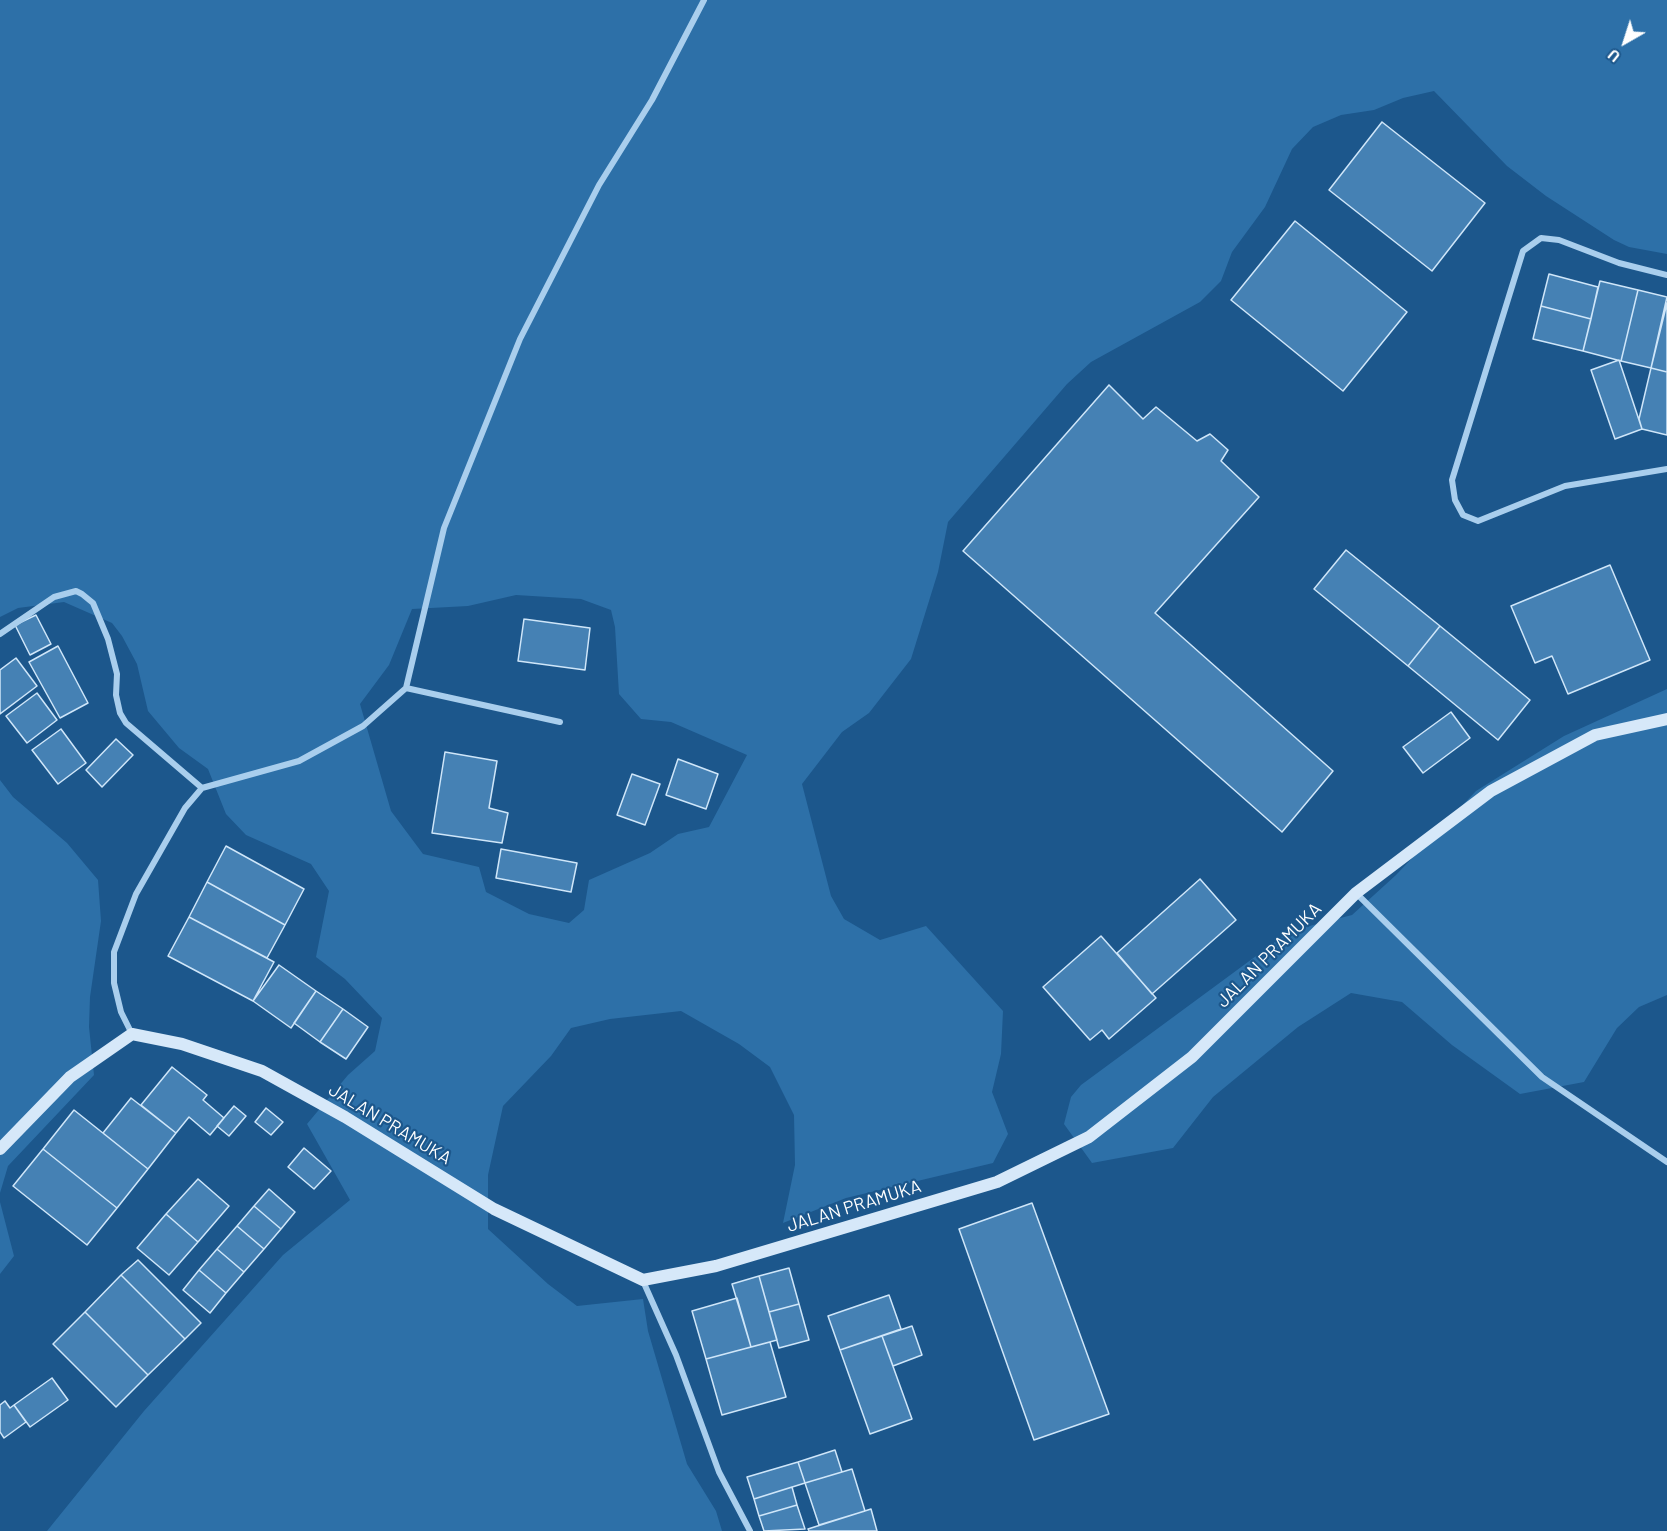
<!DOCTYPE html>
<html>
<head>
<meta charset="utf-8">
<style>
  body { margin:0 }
  #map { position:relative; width:1667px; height:1531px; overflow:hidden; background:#1c578c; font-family:Barlow,sans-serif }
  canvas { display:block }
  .north { position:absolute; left:1595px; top:12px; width:60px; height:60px; -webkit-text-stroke:4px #1c578c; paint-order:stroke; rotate:219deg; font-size:16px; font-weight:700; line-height:24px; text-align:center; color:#fff }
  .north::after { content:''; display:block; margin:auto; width:21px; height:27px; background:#fff; clip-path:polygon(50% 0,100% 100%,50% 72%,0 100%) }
</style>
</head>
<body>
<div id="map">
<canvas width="1667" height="1531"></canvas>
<div class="north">U</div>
</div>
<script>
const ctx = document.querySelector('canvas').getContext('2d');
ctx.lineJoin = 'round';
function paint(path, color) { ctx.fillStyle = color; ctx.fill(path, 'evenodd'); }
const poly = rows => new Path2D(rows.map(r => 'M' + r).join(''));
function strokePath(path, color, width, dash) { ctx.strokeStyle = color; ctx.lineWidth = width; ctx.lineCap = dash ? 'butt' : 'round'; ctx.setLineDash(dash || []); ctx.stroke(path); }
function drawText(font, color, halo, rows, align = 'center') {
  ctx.font = font + ' Barlow,sans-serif'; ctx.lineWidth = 4.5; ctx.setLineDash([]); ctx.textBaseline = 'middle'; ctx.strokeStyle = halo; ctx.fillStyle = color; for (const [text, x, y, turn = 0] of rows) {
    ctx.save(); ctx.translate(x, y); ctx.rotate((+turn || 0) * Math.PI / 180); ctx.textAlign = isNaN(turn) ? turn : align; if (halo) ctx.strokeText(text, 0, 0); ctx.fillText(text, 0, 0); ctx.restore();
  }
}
paint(poly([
  [0,0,1667,0,1667,254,1629,247,1614,240,1546,196,1507,166,1434,91,1403,98,1374,110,1341,115,1313,127,1292,149,1265,207,1232,252,1221,281,1200,302,1091,362,1067,384,948,522,938,572,911,659,869,713,842,732,802,784,831,896,844,919,880,940,926,926,1003,1011,1001,1054,992,1092,1008,1134,993,1163,846,1198,783,1223,795,1165,794,1115,770,1067,739,1044,681,1011,610,1019,571,1028,551,1056,503,1106,488,1175,488,1229,548,1284,577,1306,643,1299,648,1331,687,1464,716,1511,722,1531,47,1531,144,1411,283,1255,350,1200,307,1124,348,1075,375,1051,382,1018,345,979,316,957,329,891,311,864,246,835,226,814,208,769,179,748,148,711,137,664,122,636,112,623,64,602,18,608,0,617],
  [516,595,581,599,611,610,615,627,619,694,641,719,671,722,747,755,709,827,678,834,650,853,589,880,584,910,569,923,529,914,486,892,479,867,423,854,391,811,360,704,389,665,412,609,468,606],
  [1667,689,1667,995,1639,1007,1617,1028,1584,1082,1520,1094,1452,1045,1402,1002,1351,993,1298,1027,1213,1097,1173,1148,1092,1163,1064,1124,1071,1097,1081,1085,1290,931,1352,915,1396,875,1476,791,1564,736],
  [0,780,13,797,67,843,98,880,101,921,90,997,89,1027,94,1075,8,1166,0,1193],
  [0,1202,14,1256,0,1274]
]), '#2d70a8');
const building = poly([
  [1382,122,1485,203,1432,271,1329,190,1382,122],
  [1295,221,1407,312,1343,391,1231,300,1295,221],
  [1549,274,1598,287,1591,319,1541,306,1549,274],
  [1600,281,1638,290,1621,361,1583,351,1600,281],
  [1638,290,1667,297,1651,368,1621,361,1638,290],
  [1667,303,1667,372,1651,368,1667,303],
  [1541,306,1591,319,1583,351,1533,339,1541,306],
  [1619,360,1642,429,1615,439,1591,370,1619,360],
  [1651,368,1667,372,1667,435,1642,429,1639,419,1651,368],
  [1109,385,1143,419,1156,407,1197,441,1210,434,1228,450,1221,461,1259,497,1155,613,1333,771,1282,832,963,551,1109,385],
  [1346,550,1440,626,1408,666,1314,589,1346,550],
  [1610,565,1650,660,1568,694,1552,656,1535,663,1511,606,1610,565],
  [36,615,51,644,30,655,15,625,36,615],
  [524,619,590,628,585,670,518,661,524,619],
  [1440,626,1530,700,1498,740,1408,666,1440,626],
  [58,646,88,703,60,718,29,662,58,646],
  [16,658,37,686,0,714,0,670,16,658],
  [37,693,57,720,27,743,6,716,37,693],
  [1451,712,1470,738,1423,773,1403,747,1451,712],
  [61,729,86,763,58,784,32,750,61,729],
  [116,739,133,755,102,787,86,770,116,739],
  [445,752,497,761,489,808,508,813,502,843,432,833,445,752],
  [678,759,718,774,706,809,666,795,678,759],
  [632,774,660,784,645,825,617,815,632,774],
  [226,846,304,889,285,925,207,882,226,846],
  [501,849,577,863,571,892,496,878,501,849],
  [1200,879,1236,920,1152,994,1117,953,1200,879],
  [207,882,285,925,267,958,189,917,207,882],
  [189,917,274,962,253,1001,168,956,189,917],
  [1101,936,1156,998,1109,1039,1102,1030,1090,1040,1043,987,1101,936],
  [279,965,316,991,291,1028,253,1001,279,965],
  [316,991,343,1009,320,1042,294,1023,316,991],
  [343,1009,368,1027,346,1059,320,1042,343,1009],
  [172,1067,207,1095,203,1100,224,1118,210,1135,189,1117,176,1133,141,1105,172,1067],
  [131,1098,176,1133,148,1169,103,1133,131,1098],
  [234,1106,246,1116,229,1136,217,1126,234,1106],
  [266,1108,283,1122,271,1135,255,1122,266,1108],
  [74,1110,148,1169,117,1208,43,1149,74,1110],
  [304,1148,331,1171,314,1189,288,1167,304,1148],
  [43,1149,117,1208,87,1245,13,1186,43,1149],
  [198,1179,229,1206,198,1242,166,1214,198,1179],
  [269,1189,295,1212,281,1229,254,1206,269,1189],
  [1032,1203,1109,1414,1034,1440,959,1229,1032,1203],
  [254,1206,281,1229,264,1249,237,1226,254,1206],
  [166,1214,198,1242,169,1275,137,1248,166,1214],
  [237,1226,264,1249,244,1272,217,1249,237,1226],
  [217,1249,244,1272,226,1293,199,1270,217,1249],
  [138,1260,201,1323,185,1339,121,1275,138,1260],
  [789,1268,799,1304,769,1312,759,1276,789,1268],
  [199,1270,226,1293,210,1313,183,1290,199,1270],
  [121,1275,185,1339,148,1375,85,1312,121,1275],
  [759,1276,777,1340,751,1347,732,1284,759,1276],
  [889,1295,901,1329,840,1350,828,1316,889,1295],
  [737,1298,751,1347,706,1359,692,1311,737,1298],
  [799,1304,809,1340,779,1348,769,1312,799,1304],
  [85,1312,148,1375,116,1407,53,1344,85,1312],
  [912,1326,922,1355,893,1366,882,1336,912,1326],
  [882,1336,912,1419,870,1434,840,1350,882,1336],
  [770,1342,786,1397,722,1415,706,1359,770,1342],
  [52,1378,68,1400,30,1427,14,1405,52,1378],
  [5,1401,10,1408,14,1405,26,1422,4,1438,0,1432,0,1405,5,1401],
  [835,1450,842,1472,805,1483,798,1462,835,1450],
  [798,1462,805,1483,754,1499,747,1477,798,1462],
  [852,1469,865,1511,819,1525,805,1483,852,1469],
  [792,1487,797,1505,759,1516,754,1499,792,1487],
  [797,1505,805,1529,764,1531,759,1516,797,1505],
  [871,1509,877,1531,809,1531,808,1529,871,1509]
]);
paint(building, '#4581b4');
strokePath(building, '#cfe6f9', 1.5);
strokePath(poly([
  [1667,275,1619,263,1559,240,1541,238,1523,251,1452,480,1455,500,1463,515,1478,521,1565,486,1667,469],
  [0,634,54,597,76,591,82,594,93,603,108,639,117,674,116,695,120,713,126,723,202,788],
  [406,688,560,722],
  [1356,893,1542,1077,1667,1162],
  [132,1034,121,1012,114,983,114,952,136,894,185,808,202,788,299,761,363,726,406,688,444,528,520,339,599,185,652,100,704,0],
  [643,1281,676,1355,719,1472,750,1531]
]), '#a9ceed', 6);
strokePath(poly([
  [0,1149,70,1077,132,1034,182,1044,262,1071,345,1117,494,1209,643,1280,716,1266,997,1182,1089,1137,1192,1057,1356,893,1491,791,1595,735,1667,719]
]), '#d6e8f9', 12);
drawText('18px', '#fff', '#1c578c', [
  ["JALAN PRAMUKA",1269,955,-45],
  ["JALAN PRAMUKA",390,1124,31],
  ["JALAN PRAMUKA",854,1206,-17]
]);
</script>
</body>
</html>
